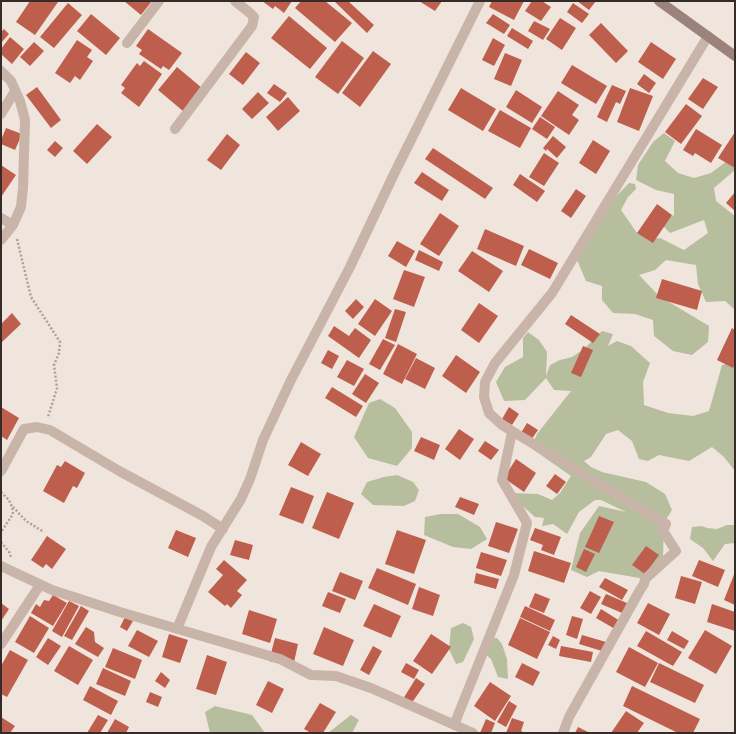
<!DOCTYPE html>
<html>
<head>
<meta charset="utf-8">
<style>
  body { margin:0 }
  #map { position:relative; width:736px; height:734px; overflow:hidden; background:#f0e5dc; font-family:Helvetica,sans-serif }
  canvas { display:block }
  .frame { position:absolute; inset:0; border:2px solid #352b28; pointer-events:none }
</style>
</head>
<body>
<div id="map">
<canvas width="736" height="734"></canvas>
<div class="frame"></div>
</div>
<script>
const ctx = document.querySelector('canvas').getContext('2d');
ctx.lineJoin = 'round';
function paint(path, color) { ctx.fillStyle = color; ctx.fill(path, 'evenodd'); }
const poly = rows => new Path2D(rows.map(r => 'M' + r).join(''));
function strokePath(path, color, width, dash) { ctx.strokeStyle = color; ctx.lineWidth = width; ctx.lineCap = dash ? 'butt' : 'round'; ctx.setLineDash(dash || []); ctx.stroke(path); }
paint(poly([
  [664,133,675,141,665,161,678,173,694,178,711,173,735,155,735,170,714,188,716,201,735,216,735,310,725,301,706,302,698,284,696,265,666,260,655,270,639,275,659,296,709,326,708,342,692,355,673,351,654,336,653,320,635,314,613,313,602,300,602,286,586,281,577,260,610,203,629,183,635,184,636,189,628,197,621,210,637,233,651,239,660,238,684,250,708,233,704,220,670,233,659,222,674,215,674,194,656,190,636,180,638,165,653,142],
  [602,331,613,334,608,346,617,341,631,346,650,363,643,382,644,405,668,413,693,416,709,411,722,365,735,362,735,471,724,457,712,447,689,461,659,455,648,461,639,459,632,441,618,430,606,434,591,457,584,461,591,467,602,472,646,482,665,494,672,510,664,523,663,558,645,579,599,571,587,577,571,570,580,533,599,506,626,512,601,500,595,500,579,512,567,534,553,524,542,526,544,518,535,517,518,502,513,493,538,494,552,500,560,493,571,476,531,448,537,434,571,391,554,390,546,378,525,400,504,401,496,382,505,367,523,357,523,338,528,332,539,340,547,352,546,376,550,365,560,360,572,357,584,349],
  [380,399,395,408,412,432,412,448,397,466,368,458,354,437,369,403],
  [397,475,413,482,419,490,415,501,404,506,373,505,361,494,367,482,384,477],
  [441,514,458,514,480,527,487,539,471,549,453,547,424,535,425,517],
  [727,525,735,525,735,543,725,544,713,561,703,548,690,539,692,527,702,526,707,528,717,529],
  [463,623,471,627,474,639,463,662,456,664,449,649,451,628],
  [488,638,497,638,502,644,507,659,508,679,498,677,491,659,482,651],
  [215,706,252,715,265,733,210,733,205,712],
  [351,715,359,720,352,733,328,733]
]), '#b6be9d');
paint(poly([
  [30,1,56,1,58,2,35,35,16,22],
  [124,1,152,1,141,15],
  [262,1,292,1,284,13,275,6,273,9],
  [301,1,325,1,352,23,335,42,295,8],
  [334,1,348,1,374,25,367,33],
  [419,1,442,1,435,11],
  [492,1,524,1,514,20,489,7],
  [532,1,542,1,551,7,541,21,525,11],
  [577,1,596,1,589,10],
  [68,3,82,15,54,48,40,37],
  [573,3,589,14,582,23,567,12],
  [91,14,120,38,106,55,77,31],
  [493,14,510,25,504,34,486,23],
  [289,16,327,48,310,69,271,38],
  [560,18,576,28,562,50,546,39],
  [534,21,550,29,543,40,528,31],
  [601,23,628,51,616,63,589,35],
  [512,28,533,41,528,49,507,36],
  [4,29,9,34,1,43,1,32],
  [148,29,182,53,169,70,163,66,161,69,139,54,142,50,136,46],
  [10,37,24,49,12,64,1,54,1,49],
  [493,38,505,45,494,66,482,60],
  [77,40,92,50,87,57,93,61,80,80,75,76,70,83,55,73],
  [342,41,364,58,338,94,315,77],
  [34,42,44,51,30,66,20,57],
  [651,42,676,59,663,79,638,62],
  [373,51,391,64,360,107,342,93],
  [246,52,260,63,243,85,229,74],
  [505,53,522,60,511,86,494,79],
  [144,61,162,74,139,107,121,93,125,88,121,85,137,63,140,66],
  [572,65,607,86,596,104,561,83],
  [177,67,202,88,183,111,158,90],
  [644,74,656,83,649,93,637,84],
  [703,78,718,87,703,109,688,99],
  [274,84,287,93,280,102,267,93],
  [612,85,626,91,620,104,616,102,607,122,597,117],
  [37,87,61,120,51,128,26,95],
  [461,88,496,109,483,131,448,110],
  [630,88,653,96,639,131,617,122],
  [516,90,542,107,532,123,506,107],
  [558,91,579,105,572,115,579,120,569,135,541,116],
  [258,92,269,103,252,119,242,109],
  [288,97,300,111,278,131,266,117],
  [686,104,702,116,681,144,665,132],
  [500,110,531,128,520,148,488,131],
  [540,117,555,127,547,139,532,129],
  [97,124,112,137,87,164,73,151],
  [6,128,22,134,15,150,1,144,1,140],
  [696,129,722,145,711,163,695,153,693,156,683,150],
  [735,132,735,168,718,158],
  [227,134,240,145,221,170,207,160],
  [553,136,566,147,557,158,547,149,546,151,543,148],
  [593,140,610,151,596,174,579,163],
  [55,141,63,148,55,157,47,150],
  [433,148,493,188,485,199,425,159],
  [544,153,559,163,544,186,529,177],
  [1,165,16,175,1,197],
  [422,172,449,190,442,201,414,183],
  [520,174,545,191,537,202,513,185],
  [576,189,586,196,571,218,561,211],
  [735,192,735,211,726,203],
  [657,204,672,215,653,243,637,233],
  [440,213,459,226,439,256,420,244],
  [485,229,524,246,516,266,477,249],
  [397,241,415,251,406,267,388,256],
  [529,249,558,263,550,279,521,265],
  [419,250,443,262,439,271,415,260],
  [472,251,503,271,489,292,458,271],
  [404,270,425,277,414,307,393,299],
  [662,279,702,291,697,310,656,298],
  [356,299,364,307,353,319,345,311],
  [375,299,392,311,375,336,358,324],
  [479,303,498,316,479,343,461,330],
  [395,309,406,312,396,342,385,338],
  [12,313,21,324,1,343,1,324],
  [571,315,600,334,593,343,565,324],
  [334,326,349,336,355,328,371,340,359,358,328,336],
  [732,328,735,330,735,363,733,368,717,360],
  [383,339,395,345,380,370,369,364],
  [398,344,417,354,402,384,383,374],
  [583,346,593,350,581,377,571,373],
  [328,350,339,356,332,369,321,363],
  [456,355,480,372,466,393,442,376],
  [416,358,435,368,425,389,405,379],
  [347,360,364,369,354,386,337,377],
  [365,374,379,383,366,403,352,394],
  [332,387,363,406,356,417,325,398],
  [1,407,19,418,7,440,1,436],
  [509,407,519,414,512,425,502,419],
  [527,423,538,430,531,440,521,433],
  [459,429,474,439,460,460,445,449],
  [421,437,440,445,434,460,414,451],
  [485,441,499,450,491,460,478,451],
  [301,442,321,454,308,476,288,465],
  [516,459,536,473,524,492,504,478],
  [65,461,85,473,77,488,73,486,64,503,43,491,57,465,61,467],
  [555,474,566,482,557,494,546,486],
  [291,487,314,496,303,524,279,515],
  [327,492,354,503,339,539,312,528],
  [460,497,479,504,474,515,455,507],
  [599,516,614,522,599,553,585,547],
  [496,522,518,529,509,553,488,546],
  [535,528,561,537,554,555,541,550,543,545,530,540],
  [176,530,196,538,188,557,168,548],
  [397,530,426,540,414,574,385,564],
  [47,536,66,549,52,569,46,564,43,568,31,560],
  [235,540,253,545,249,560,230,555],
  [646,546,659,555,645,574,632,565],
  [584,549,595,554,586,572,576,567],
  [534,551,571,563,564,583,528,571],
  [481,552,507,560,501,576,476,568],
  [224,560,247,580,237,591,242,595,231,608,227,604,225,606,208,592,223,575,216,569],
  [699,560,725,570,718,587,692,576],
  [377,568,416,584,408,605,368,588],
  [340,572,363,581,355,600,332,591],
  [735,572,735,605,724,600],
  [476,573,499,579,496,589,474,583],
  [681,576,702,582,695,604,675,598],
  [605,578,628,590,622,600,599,587],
  [419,587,440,595,433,616,412,609],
  [590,591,601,597,591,614,580,608],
  [328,592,346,599,340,613,322,606],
  [535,593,550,599,544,613,529,607],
  [606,594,627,603,622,613,601,604],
  [53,595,67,603,53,626,31,613,36,604,40,607,44,600,49,601],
  [69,601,79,606,62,637,52,631],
  [1,603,9,609,1,621],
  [648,603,670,614,659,635,637,623],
  [374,604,401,616,391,638,363,626],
  [712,604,735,612,735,631,707,622],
  [81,606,89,611,72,640,64,636],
  [525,606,555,620,550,631,520,617],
  [601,609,620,621,615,629,596,618],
  [249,610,277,619,270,643,242,634],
  [30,616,49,628,34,653,15,642],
  [572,616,583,619,577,639,566,635],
  [125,617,133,621,127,631,120,627],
  [520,618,550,632,537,659,508,645],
  [86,627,94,632,95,642,104,648,98,657,75,644],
  [324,627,354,640,343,666,313,654],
  [137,630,158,641,149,657,128,646],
  [705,630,732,646,716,674,688,658],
  [646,631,682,652,673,666,637,646],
  [672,631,689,641,684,649,667,640],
  [169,634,188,640,180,663,162,657],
  [431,634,451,647,432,674,413,661],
  [582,635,606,642,602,651,579,644],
  [553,636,560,640,556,649,548,645],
  [48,638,61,646,48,665,36,657],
  [275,638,298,644,293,667,269,661],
  [69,646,93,660,78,685,54,671],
  [373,646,382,651,369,675,360,670],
  [561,646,593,652,591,662,559,656],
  [629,647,658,663,645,687,616,672],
  [113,648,142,660,135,679,105,667],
  [10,650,28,660,7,697,1,694,1,666],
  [207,655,227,662,216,695,196,689],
  [406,663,419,670,414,679,401,672],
  [522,663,540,672,533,686,515,677],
  [659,663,704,685,695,703,650,682],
  [103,668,131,681,125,696,96,684],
  [161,672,170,680,165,688,155,681],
  [416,678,425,684,411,704,403,699],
  [268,681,284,689,272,713,256,705],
  [490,682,511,696,495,721,474,706],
  [90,686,118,701,111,715,83,700],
  [632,686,700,719,693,733,678,733,623,706],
  [150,692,162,697,158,707,146,702],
  [509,701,517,706,506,727,497,722],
  [320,703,336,712,323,733,311,733,304,729],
  [626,711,644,723,637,733,611,733],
  [98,715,108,720,100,733,87,733],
  [1,717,15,726,10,733,1,733],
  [512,718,524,722,521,731,525,733,506,733],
  [115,719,129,727,126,733,107,733],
  [486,719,495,723,491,733,480,733],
  [578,727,590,733,575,733]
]), '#be5e4d');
strokePath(poly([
  [17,239,31,297,60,342,59,353,54,365,57,388,48,417],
  [1,492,9,500,12,507,13,514,1,532],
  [13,507,26,521,44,532],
  [1,542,9,552,11,557]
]), '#b39e93', 2.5, [2, 2]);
strokePath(poly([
  [127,43,159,1],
  [1,71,11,81,20,101,25,120,23,188,21,207,13,225,1,240],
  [1,114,15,91],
  [175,129,252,26,254,17,250,13,235,1],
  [1,218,13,225],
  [1,471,24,429,37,427,50,430,121,472,203,516,223,529],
  [1,566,52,590,120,612,280,659,311,675,336,676,371,688,473,733],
  [177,629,211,547,241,499,250,479,263,440,291,380,350,267,394,174,480,1],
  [1,644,40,585],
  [454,725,514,575,527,523,502,480,512,432],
  [563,733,569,717,640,590,644,584,645,579,676,551,663,531,666,524,502,425,489,413,484,397,485,382,495,363,552,293,708,36]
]), '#c8b4a9', 10);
strokePath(poly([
  [659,1,735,56]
]), '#9b837b', 10);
</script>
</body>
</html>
